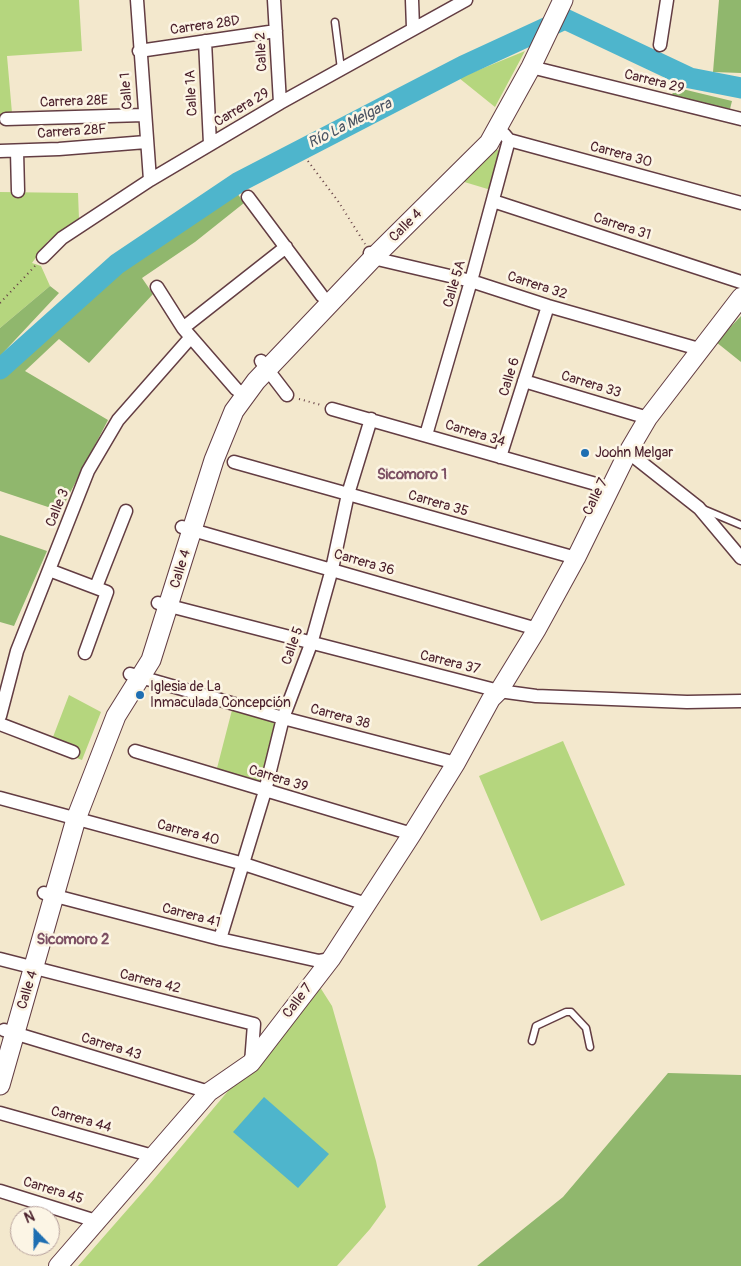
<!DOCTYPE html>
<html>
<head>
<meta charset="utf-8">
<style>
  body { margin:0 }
  #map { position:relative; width:741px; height:1266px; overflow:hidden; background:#f3e8cd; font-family:Pangolin,sans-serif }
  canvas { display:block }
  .north { position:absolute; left:10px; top:1206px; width:50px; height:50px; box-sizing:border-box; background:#fcf5e5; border:1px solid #b59f9b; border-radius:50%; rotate:338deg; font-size:14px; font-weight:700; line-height:20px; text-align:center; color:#4a1f2b }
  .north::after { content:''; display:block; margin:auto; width:18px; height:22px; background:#1f6fb2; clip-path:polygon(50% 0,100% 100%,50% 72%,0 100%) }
</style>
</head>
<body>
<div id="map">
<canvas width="741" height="1266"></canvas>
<div class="north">N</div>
</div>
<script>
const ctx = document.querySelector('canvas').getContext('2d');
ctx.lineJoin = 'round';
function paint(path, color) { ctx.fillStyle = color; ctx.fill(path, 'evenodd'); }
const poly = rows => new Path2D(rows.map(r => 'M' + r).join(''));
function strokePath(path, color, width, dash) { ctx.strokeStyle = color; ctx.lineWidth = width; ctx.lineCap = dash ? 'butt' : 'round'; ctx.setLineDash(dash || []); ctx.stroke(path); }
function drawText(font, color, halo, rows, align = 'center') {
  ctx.font = font + ' Pangolin,sans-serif'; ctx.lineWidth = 5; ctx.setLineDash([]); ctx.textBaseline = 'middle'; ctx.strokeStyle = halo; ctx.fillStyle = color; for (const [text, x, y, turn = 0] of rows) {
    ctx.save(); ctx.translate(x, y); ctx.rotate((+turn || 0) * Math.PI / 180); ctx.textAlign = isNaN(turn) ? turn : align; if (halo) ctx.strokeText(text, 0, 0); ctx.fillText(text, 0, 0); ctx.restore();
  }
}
paint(poly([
  [0,0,79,0,82,51,7,56,12,113,0,116],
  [525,51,495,107,459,78],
  [495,148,499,151,491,190,461,181],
  [0,192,78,193,79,219,48,241,32,263,41,266,50,286,0,328],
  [69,695,101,712,82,760,74,757,77,747,53,737],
  [232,710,276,723,260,783,216,772],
  [563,741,625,885,541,921,479,776],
  [318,984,332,1006,376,1161,386,1207,370,1229,337,1266,78,1266,149,1185]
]), '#b5d67e');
paint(poly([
  [719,0,741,0,741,73,713,72],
  [674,87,732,101,730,109,672,96],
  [235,190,244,203,195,242,142,278,153,294,89,363,59,339,25,371,108,420,59,514,60,511,0,491,0,377,116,269],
  [50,286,59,293,0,356,0,328],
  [741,316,741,362,716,342],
  [0,535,47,551,14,626,0,622],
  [668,1073,741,1075,741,1266,477,1266,563,1197]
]), '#90b76d');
paint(poly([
  [264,1097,329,1154,298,1188,233,1132]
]), '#4eb5cc');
strokePath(poly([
  [0,369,117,264,239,182,463,66,565,19,690,78,741,88]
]), '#4eb5cc', 21);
const lane = poly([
  [335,22,341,69],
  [703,509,741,525],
  [532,1041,536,1026,566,1012,571,1012,586,1028,590,1047]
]);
const street = poly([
  [137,0,150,180],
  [274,0,280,103],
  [412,0,413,28],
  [205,41,210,144],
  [660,45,667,0],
  [139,51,276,31],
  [531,67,741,119],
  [6,119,144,115],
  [504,134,509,140,741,203],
  [0,151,59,149,146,142],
  [17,151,18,191],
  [248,197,322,296],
  [493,201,741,282],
  [370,253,373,258,471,281,548,306,699,349],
  [43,257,62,238,150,180,280,103,466,0],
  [157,287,183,328,236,389,244,395],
  [183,328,286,247],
  [261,361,287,395],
  [524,381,648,418],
  [332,409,610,488],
  [426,435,471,281,509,140],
  [628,452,699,508,741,558],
  [500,457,548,306],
  [234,462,576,558],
  [182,527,537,629],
  [49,570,107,592,85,653],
  [96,587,126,511],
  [158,603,499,691,536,696,687,702,741,701],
  [130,674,283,718,456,763],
  [0,716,17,651,88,471,118,420,191,337],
  [0,724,73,752],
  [135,751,412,834],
  [0,798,244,864,366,904],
  [44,893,220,939,319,961,331,959],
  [220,939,265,791,283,718,311,644,332,569,348,494,371,419],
  [0,959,254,1024,251,1063],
  [4,1030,209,1092],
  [0,1113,153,1156],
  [0,1191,96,1221]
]);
const secondary = poly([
  [58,1266,209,1092,251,1063,331,959,412,834,456,763,491,699,499,691,537,629,576,558,628,452,648,418,741,297]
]);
const primary = poly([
  [0,1085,76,819,116,716,151,660,214,460,234,411,256,381,373,258,489,143,531,67,563,0]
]);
strokePath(lane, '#633d43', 9);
strokePath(street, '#633d43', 15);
strokePath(secondary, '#633d43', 20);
strokePath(primary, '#633d43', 21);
strokePath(poly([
  [308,161,338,201,365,244],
  [0,303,35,266],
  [299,399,321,405]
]), '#633d43', 2, [1, 4]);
strokePath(lane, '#fff', 6);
strokePath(street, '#fff', 12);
strokePath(secondary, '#fff', 18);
strokePath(primary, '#fff', 19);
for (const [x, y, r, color] of [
  [585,453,5,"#1f6fb2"],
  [140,695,5,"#1f6fb2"]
]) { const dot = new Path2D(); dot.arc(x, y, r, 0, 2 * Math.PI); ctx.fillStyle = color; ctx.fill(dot); strokePath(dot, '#fcf5e5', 2); }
drawText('14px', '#4a1f2b', '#fcf5e5', [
  ["Carrera 28D",205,26,-8],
  ["Calle 2",262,52,-93],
  ["Carrera 29",654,82,14],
  ["Calle 1",127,91,-94],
  ["Calle 1A",192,93,-93],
  ["Carrera 28E",74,102,-2],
  ["Carrera 29",242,108,-31],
  ["Carrera 28F",72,132,-4],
  ["Carrera 30",621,155,15],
  ["Calle 4",406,226,-45],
  ["Carrera 31",622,227,18],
  ["Calle 5A",455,284,-74],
  ["Carrera 32",537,286,18],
  ["Calle 6",510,377,-73],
  ["Carrera 33",591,385,17],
  ["Carrera 34",475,434,17],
  ["Calle 7",596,497,-64],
  ["Carrera 35",438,504,16],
  ["Calle 3",58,508,-68],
  ["Carrera 36",364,563,16],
  ["Calle 4",181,569,-73],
  ["Calle 5",293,646,-71],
  ["Carrera 37",450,663,14],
  ["Carrera 38",340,717,15],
  ["Carrera 39",278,779,17],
  ["Carrera 40",188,833,15],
  ["Carrera 41",191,916,15],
  ["Carrera 42",150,982,14],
  ["Calle 4",28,990,-73],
  ["Calle 7",298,1001,-53],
  ["Carrera 43",111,1047,17],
  ["Carrera 44",81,1120,16],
  ["Carrera 45",53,1191,17]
]);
drawText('14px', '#4a1f2b', '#fcf5e5', [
  ["Joohn Melgar",595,453],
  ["Iglesia de La",150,687],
  ["Inmaculada Concepción",150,703]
], 'left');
drawText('italic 15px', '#4b5463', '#fcf5e5', [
  ["Río La Melgara",350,124,-27]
]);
drawText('bold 15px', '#7c5063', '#fcf5e5', [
  ["Sicomoro 1",412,475],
  ["Sicomoro 2",73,940]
]);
</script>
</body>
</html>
